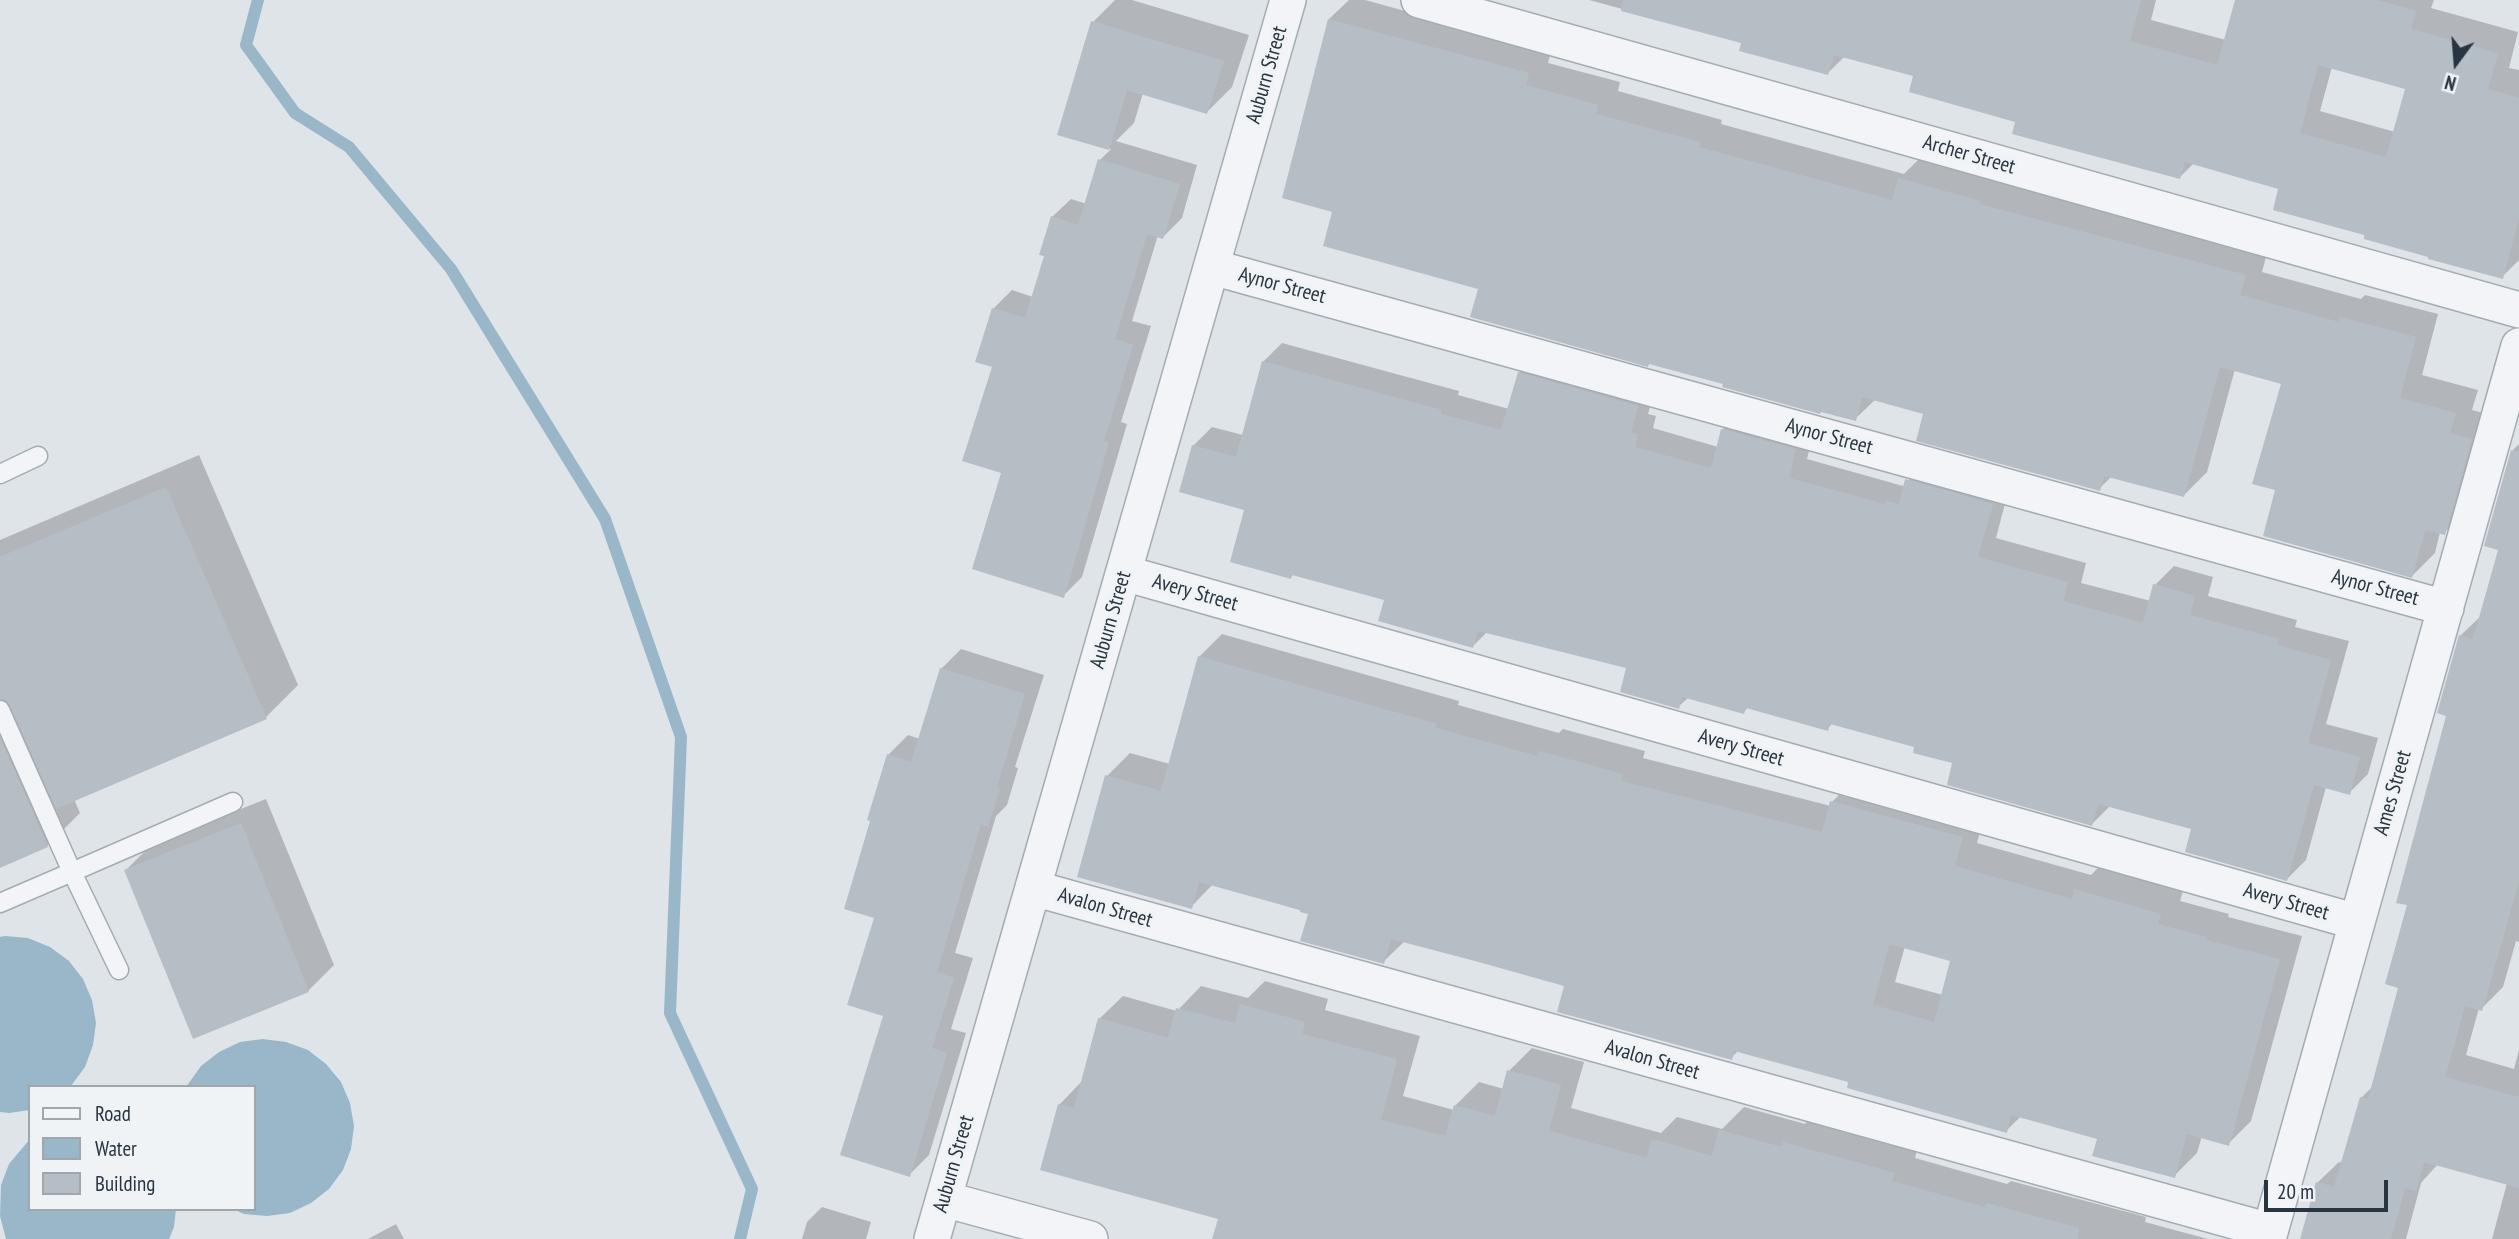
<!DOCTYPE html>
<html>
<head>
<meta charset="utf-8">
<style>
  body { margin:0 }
  #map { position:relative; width:2519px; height:1239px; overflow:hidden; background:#dfe4e9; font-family:"PT Sans Narrow",sans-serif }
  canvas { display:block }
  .legend { position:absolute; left:28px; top:1085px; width:228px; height:126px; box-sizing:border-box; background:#eff3f6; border:2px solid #9fa7ad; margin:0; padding:9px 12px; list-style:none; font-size:21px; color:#283440 }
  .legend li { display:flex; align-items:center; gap:14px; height:35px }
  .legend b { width:35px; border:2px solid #9fa7ad }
  .north { position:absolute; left:2421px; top:28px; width:70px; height:70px; -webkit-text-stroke:5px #eff3f6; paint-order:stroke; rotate:196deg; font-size:19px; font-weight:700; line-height:28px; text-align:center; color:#283440 }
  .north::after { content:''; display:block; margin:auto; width:24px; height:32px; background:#283440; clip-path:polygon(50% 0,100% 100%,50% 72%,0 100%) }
  .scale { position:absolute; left:2264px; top:1180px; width:124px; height:32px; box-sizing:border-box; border:4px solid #283440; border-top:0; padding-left:9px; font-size:21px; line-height:24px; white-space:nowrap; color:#283440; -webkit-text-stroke:5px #eff3f6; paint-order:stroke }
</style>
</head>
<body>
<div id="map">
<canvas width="2519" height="1239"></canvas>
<ul class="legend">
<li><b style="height:9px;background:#f2f4f7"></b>Road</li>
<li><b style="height:19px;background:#9ab7c9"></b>Water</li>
<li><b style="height:19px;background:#b6bec5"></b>Building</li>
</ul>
<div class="north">N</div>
<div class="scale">20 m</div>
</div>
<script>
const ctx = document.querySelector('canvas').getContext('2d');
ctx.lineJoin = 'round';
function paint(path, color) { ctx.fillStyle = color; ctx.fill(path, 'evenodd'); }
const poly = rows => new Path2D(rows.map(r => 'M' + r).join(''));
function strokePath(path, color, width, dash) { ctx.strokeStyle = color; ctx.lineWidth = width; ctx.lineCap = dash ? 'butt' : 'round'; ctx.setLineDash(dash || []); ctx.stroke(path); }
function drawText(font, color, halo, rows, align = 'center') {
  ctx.font = font + ' "PT Sans Narrow",sans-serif'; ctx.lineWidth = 6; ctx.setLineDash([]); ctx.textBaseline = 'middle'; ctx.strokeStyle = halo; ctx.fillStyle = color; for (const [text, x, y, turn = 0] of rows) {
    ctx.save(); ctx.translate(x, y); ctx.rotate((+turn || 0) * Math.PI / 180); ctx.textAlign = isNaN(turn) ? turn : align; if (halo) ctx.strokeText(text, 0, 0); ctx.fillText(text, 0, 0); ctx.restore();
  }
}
paint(poly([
  [5,936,28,938,50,947,69,961,83,979,92,1000,96,1023,93,1045,85,1067,71,1086,30,1087,30,1110,9,1113,0,1112,0,937],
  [263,1039,286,1042,308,1050,326,1064,341,1082,350,1103,354,1126,351,1149,343,1170,329,1189,311,1203,290,1213,267,1216,244,1214,233,1209,254,1209,254,1087,186,1087,201,1066,219,1052,240,1042],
  [30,1139,30,1209,176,1209,174,1227,169,1239,6,1239,0,1216,1,1185,9,1164]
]), '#9ab7c9');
paint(poly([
  [1115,0,1132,0,1249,35,1232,87,1207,112,1143,93,1134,123,1116,141,1197,165,1182,218,1163,237,1158,235,1132,321,1151,326,1121,422,1127,424,1082,577,1063,596,1004,471,994,366,993,309,1012,290,1033,297,1046,255,1052,217,1071,199,1087,204,1100,160,1111,149,1059,133,1093,22],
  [1349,0,1365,0,1551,51,1548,63,1620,82,1618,91,1722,120,1721,124,1904,174,1922,156,2267,253,2262,272,2361,299,2365,295,2438,314,2422,375,2478,390,2472,410,2494,416,2467,510,2444,533,2440,532,2435,553,2412,576,2278,489,2283,382,2235,369,2207,472,2184,495,2112,476,2099,489,1925,412,1876,399,1855,419,1725,383,1480,287,1334,211,1329,19],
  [1589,0,2156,0,2151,20,2226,40,2237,0,2434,0,2431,8,2518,32,2509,68,2519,70,2519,260,2502,277,2367,234,2281,187,2194,163,2180,177,1915,75,1845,56,1828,73,1744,42],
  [2332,67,2407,88,2395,132,2320,111],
  [1282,343,1459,391,1458,395,1509,409,1519,373,1538,354,1656,387,1648,414,1656,416,1653,428,1718,447,1723,429,1742,411,1814,431,1807,459,1903,486,1926,461,2010,485,1996,538,2086,563,2081,583,2151,601,2155,585,2174,566,2213,577,2208,596,2297,620,2295,627,2349,641,2326,724,2378,738,2368,774,2349,793,2326,787,2306,860,2287,879,2193,828,2111,805,2092,824,1916,746,1833,723,1827,729,1748,707,1744,712,1689,697,1678,707,1629,667,1487,632,1473,646,1386,599,1294,574,1291,577,1246,509,1193,446,1212,427,1243,435,1263,362],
  [2519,444,2519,942,2516,941,2503,987,2481,1009,2479,1008,2466,1055,2514,1069,2519,1050,2519,1239,2492,1239,2507,1183,2438,1164,2421,1183,2406,1239,2302,1239,2317,1183,2339,1162,2343,1163,2361,1098,2374,1085,2401,987,2409,904,2448,715,2460,636,2482,615,2500,549,2512,451],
  [199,455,298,685,266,717,74,799,80,813,47,846,0,866,0,540],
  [1222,634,1459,701,1458,705,1559,733,1563,729,1645,751,1643,758,1831,806,1832,802,1855,779,1985,814,1977,843,2091,875,2099,867,2183,891,2180,901,2229,914,2228,917,2302,936,2251,1121,2228,1144,2202,1136,2197,1153,2174,1176,2099,1138,2021,1116,2006,1131,1851,1081,1738,1051,1731,1058,1567,985,1405,941,1383,962,1310,913,1213,884,1191,907,1107,776,1130,753,1170,764,1199,657],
  [1905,946,1952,959,1943,995,1895,982],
  [961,649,1044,675,1015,767,1018,768,1007,805,996,816,955,953,973,958,951,1029,966,1033,929,1155,909,1175,885,1014,877,917,888,755,908,735,920,739,941,669],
  [266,799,334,965,308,991,126,870,152,844],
  [1265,981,1328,999,1325,1010,1420,1036,1403,1096,1454,1110,1455,1106,1479,1082,1504,1089,1509,1071,1532,1048,1584,1062,1571,1108,1661,1133,1677,1117,1722,1129,1744,1107,1805,1124,1808,1120,1917,1150,1915,1158,2007,1184,2011,1181,2146,1217,2145,1222,2208,1239,1214,1239,1220,1217,1059,1105,1083,1080,1099,1019,1123,996,1177,1011,1201,986,1248,998],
  [822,1207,871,1222,866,1239,802,1239,807,1222],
  [396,1224,404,1239,367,1239,368,1239]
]), '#0003');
strokePath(poly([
  [258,0,246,45,295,113,349,147,451,269,605,519,681,737,670,1013,752,1189,740,1239]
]), '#9ab7c9', 12);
paint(poly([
  [1623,0,2141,0,2130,41,2217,65,2235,0,2377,0,2416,11,2411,29,2498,53,2488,89,2519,98,2519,218,2503,279,2428,259,2428,257,2364,239,2364,235,2273,210,2278,189,2185,162,2180,179,2012,134,2015,122,1909,92,1913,76,1834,55,1828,75,1739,51,1741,43,1621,11],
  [2318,65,2405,89,2386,157,2300,133],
  [1328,19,1529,73,1526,85,1598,105,1596,114,1700,142,1699,147,1892,200,1898,178,1980,201,1979,204,2246,275,2240,295,2339,322,2340,317,2416,337,2400,398,2456,413,2450,433,2472,439,2445,535,2425,530,2412,578,2263,536,2275,490,2252,484,2281,384,2220,367,2184,497,2104,476,2100,491,1916,441,1923,414,1862,397,1856,421,1821,412,1820,414,1722,387,1723,384,1649,364,1648,367,1470,317,1478,289,1323,246,1332,212,1282,198],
  [1091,21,1224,61,1207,114,1127,90,1109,150,1057,135],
  [1098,159,1180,184,1163,239,1147,234,1115,339,1133,345,1104,441,1109,442,1064,598,972,569,1001,473,962,461,992,367,975,362,992,308,1025,318,1044,256,1039,255,1051,216,1078,225],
  [1262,361,1442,410,1441,414,1501,430,1518,372,1638,406,1631,433,1638,435,1635,447,1711,468,1721,429,1796,449,1789,478,1885,504,1886,501,1899,504,1905,479,1993,504,1978,557,2068,582,2063,601,2143,623,2153,584,2195,596,2190,615,2279,639,2277,645,2331,660,2308,743,2360,757,2350,795,2314,785,2287,881,2185,852,2191,829,2098,804,2092,826,1947,785,1952,763,1913,753,1914,747,1830,724,1828,731,1746,708,1744,714,1682,697,1679,709,1620,692,1626,668,1478,631,1473,648,1378,621,1384,600,1292,575,1291,579,1230,562,1244,510,1179,492,1192,445,1236,457],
  [2511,450,2519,452,2519,881,2482,1011,2465,1006,2445,1077,2519,1097,2519,1188,2424,1162,2416,1191,2405,1188,2391,1239,2300,1239,2316,1182,2334,1187,2360,1097,2368,1099,2398,988,2385,984,2407,905,2396,903,2446,716,2437,713,2459,635,2473,639,2498,550,2484,546],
  [166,487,267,719,56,809,10,705,6,700,0,699,0,557],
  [1198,656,1437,724,1436,728,1537,756,1539,751,1623,774,1621,781,1822,832,1830,801,1963,837,1955,866,2072,899,2074,889,2161,914,2158,924,2207,937,2206,940,2280,959,2229,1146,2187,1134,2175,1178,2092,1156,2097,1139,2011,1115,2007,1133,1847,1088,1848,1082,1734,1051,1732,1060,1557,1012,1564,986,1475,961,1391,939,1384,964,1300,941,1308,914,1300,912,1300,910,1199,882,1192,909,1077,877,1105,775,1161,791],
  [1889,944,1950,961,1934,1022,1873,1005],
  [940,668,1025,694,997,787,1000,788,988,827,981,824,937,972,954,978,932,1048,947,1053,910,1177,840,1155,883,1016,847,1005,874,918,844,909,870,821,867,820,887,754,911,762],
  [0,738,48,847,0,868],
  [241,823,309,992,193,1039,124,870],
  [1240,1004,1305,1022,1302,1034,1397,1059,1381,1120,1445,1136,1454,1105,1495,1116,1507,1070,1561,1085,1549,1131,1647,1158,1652,1139,1712,1156,1719,1130,1782,1147,1783,1142,1895,1173,1892,1181,1985,1207,1986,1203,2079,1228,2078,1239,1212,1239,1218,1219,1040,1170,1058,1104,1074,1108,1098,1018,1168,1038,1176,1008,1235,1023]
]), '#b6bec5');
const service = poly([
  [0,474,38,456],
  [0,710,72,872,233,802],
  [0,903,72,872,119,970]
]);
const minor = poly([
  [1419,0,2519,310],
  [1212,267,2446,608],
  [1124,573,2357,922],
  [1033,888,2270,1231],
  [944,1199,1090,1239],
  [932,1239,1288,0],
  [2268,1239,2519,346]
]);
strokePath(service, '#a4acb3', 21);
strokePath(minor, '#a4acb3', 38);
strokePath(service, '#f2f4f7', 18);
strokePath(minor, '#f2f4f7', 35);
drawText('21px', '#283440', '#eff3f6', [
  ["Auburn Street",1267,75,-74],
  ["Archer Street",1969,155,16],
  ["Aynor Street",1282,286,15],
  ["Aynor Street",1829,437,15],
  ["Aynor Street",2375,588,15],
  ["Avery Street",1195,593,16],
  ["Auburn Street",1111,620,-74],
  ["Avery Street",1741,748,16],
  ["Ames Street",2393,793,-74],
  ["Avery Street",2286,902,16],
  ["Avalon Street",1105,908,16],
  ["Avalon Street",1652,1060,16],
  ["Auburn Street",954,1164,-74]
]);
</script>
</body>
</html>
